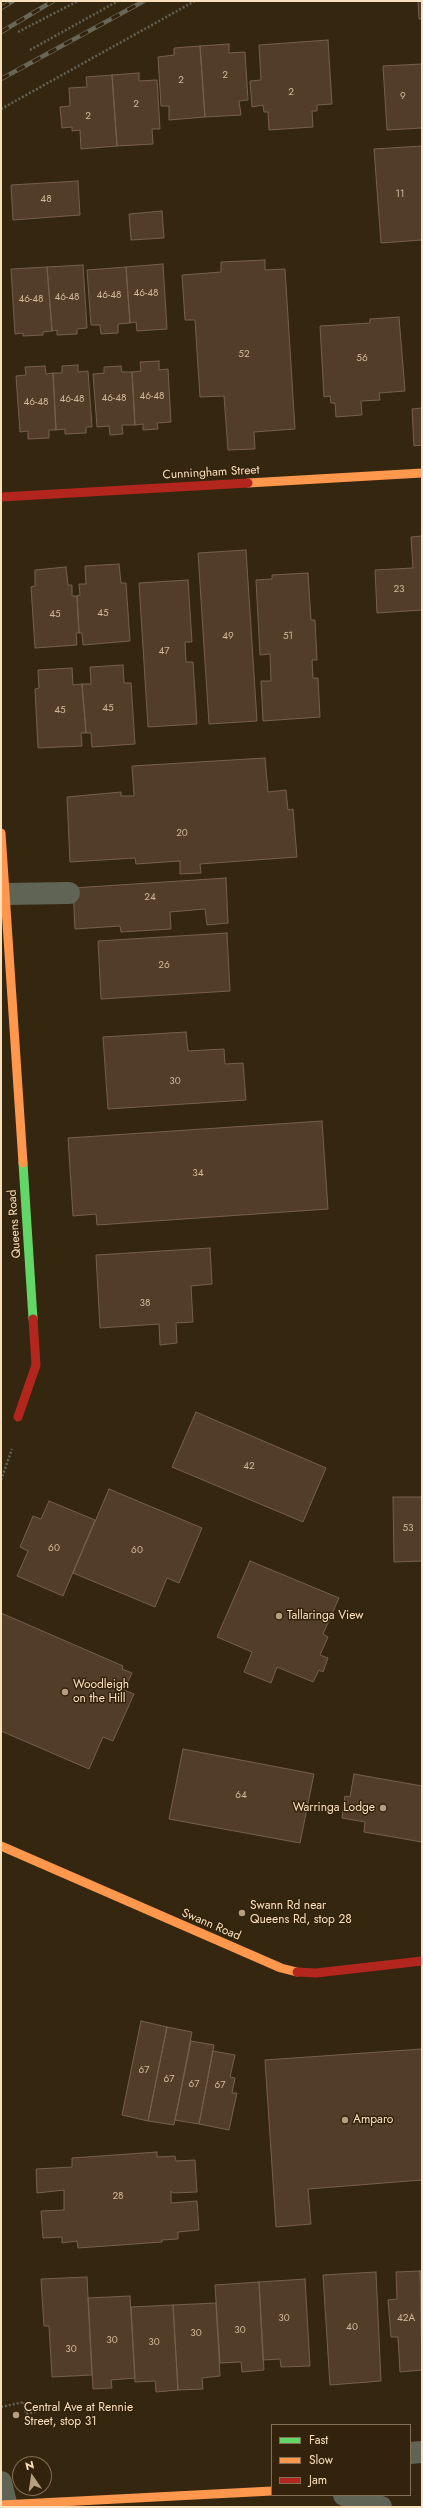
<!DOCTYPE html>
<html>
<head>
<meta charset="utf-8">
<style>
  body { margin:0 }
  #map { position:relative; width:423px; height:2508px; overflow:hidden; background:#352610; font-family:Jost,sans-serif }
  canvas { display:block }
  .frame { position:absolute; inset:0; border:2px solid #fbe0be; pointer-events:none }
  .legend { position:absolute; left:271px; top:2424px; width:140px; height:72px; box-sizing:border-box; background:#33230c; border:1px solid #836f53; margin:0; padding:5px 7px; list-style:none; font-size:12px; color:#fbe0be }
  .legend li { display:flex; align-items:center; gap:8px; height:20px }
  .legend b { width:20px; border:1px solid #836f53 }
  .north { position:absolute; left:12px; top:2456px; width:40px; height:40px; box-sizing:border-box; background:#33230c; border:1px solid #836f53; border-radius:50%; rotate:347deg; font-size:11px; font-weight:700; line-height:16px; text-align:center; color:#fbe0be }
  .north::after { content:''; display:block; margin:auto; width:14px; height:18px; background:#b69f81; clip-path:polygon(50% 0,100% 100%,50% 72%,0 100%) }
</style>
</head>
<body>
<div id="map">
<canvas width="423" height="2508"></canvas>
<div class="frame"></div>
<ul class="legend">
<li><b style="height:5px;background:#63d668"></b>Fast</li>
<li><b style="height:5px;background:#ff974d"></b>Slow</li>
<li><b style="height:5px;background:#b3261e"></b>Jam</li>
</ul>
<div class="north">N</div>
</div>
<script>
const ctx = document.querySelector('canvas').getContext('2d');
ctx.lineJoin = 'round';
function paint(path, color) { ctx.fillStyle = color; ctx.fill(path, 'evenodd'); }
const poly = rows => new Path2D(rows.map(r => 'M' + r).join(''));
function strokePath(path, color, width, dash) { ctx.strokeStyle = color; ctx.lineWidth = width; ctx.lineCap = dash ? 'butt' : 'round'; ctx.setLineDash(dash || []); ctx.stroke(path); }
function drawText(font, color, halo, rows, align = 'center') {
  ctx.font = font + ' Jost,sans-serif'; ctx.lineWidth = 3; ctx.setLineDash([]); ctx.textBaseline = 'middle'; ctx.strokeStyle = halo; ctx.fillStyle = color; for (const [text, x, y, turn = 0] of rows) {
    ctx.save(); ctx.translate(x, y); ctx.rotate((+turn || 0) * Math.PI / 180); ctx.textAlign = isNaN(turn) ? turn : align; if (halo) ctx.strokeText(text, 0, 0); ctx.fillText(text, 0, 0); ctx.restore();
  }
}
const building = poly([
  [418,1,422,1,422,19,419,19,418,1],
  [328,40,332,104,317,105,317,111,312,111,313,127,269,130,268,112,264,112,263,105,252,107,250,81,261,80,259,45,328,40],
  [229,44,229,53,245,52,248,100,239,101,241,115,205,117,200,46,229,44],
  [200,46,205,117,169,120,169,106,161,106,158,57,174,55,174,48,200,46],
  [422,64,422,128,387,130,383,66,422,64],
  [139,73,139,81,157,80,160,129,152,129,153,144,117,146,112,75,139,73],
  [112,75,117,146,81,149,80,130,72,131,72,127,62,128,60,107,70,106,69,88,87,87,86,77,112,75],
  [422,146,422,240,381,243,374,149,422,146],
  [78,181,80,215,13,220,11,185,78,181],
  [162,211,164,238,131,240,129,214,162,211],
  [265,260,265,270,285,269,295,429,254,432,255,449,228,450,224,396,200,397,195,320,185,320,182,275,221,272,221,262,265,260],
  [163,264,167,329,137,331,136,322,130,323,126,267,163,264],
  [83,265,87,328,77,329,77,334,57,335,57,330,52,331,47,267,83,265],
  [47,267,52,331,43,332,43,335,23,336,23,333,15,334,11,269,47,267],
  [126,267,130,323,118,324,118,333,101,334,100,325,91,325,87,270,126,267],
  [399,317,405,391,379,393,380,400,361,401,362,415,336,417,335,403,331,403,330,396,324,397,320,326,370,323,370,319,399,317],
  [159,361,159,370,168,369,171,422,157,423,158,429,143,430,143,424,135,425,132,372,141,371,140,362,159,361],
  [78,365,78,372,88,371,92,427,86,427,86,433,65,434,65,429,56,430,53,373,62,373,62,366,78,365],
  [45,366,46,374,53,373,56,430,49,430,49,438,28,439,28,431,20,432,16,376,26,375,25,367,45,366],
  [121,366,122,372,132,372,135,425,122,425,123,434,110,435,109,426,97,427,93,374,104,373,104,367,121,366],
  [422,408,422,445,414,446,412,409,422,408],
  [422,536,422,610,377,613,375,570,413,568,411,537,422,536],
  [246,550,257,721,209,724,198,553,246,550],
  [119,564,121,583,126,583,130,641,83,645,82,633,79,633,77,596,80,595,79,584,86,584,85,566,119,564],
  [66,567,68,585,72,585,72,596,77,596,79,633,76,633,77,645,35,648,31,587,35,586,35,570,66,567],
  [308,573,311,620,315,620,317,660,312,660,313,678,318,678,320,717,263,721,261,681,271,681,270,654,260,655,256,580,272,579,272,575,308,573],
  [188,580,192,642,185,642,186,662,193,662,197,724,148,727,139,583,188,580],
  [123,665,124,683,131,683,135,744,92,747,91,733,86,733,82,684,91,684,90,667,123,665],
  [72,668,73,685,82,684,86,733,81,733,82,746,38,748,35,689,39,688,38,670,72,668],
  [265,758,268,792,286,790,288,810,293,809,297,857,200,864,201,873,180,874,180,861,136,864,135,858,70,862,67,797,121,792,121,796,134,796,132,766,265,758],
  [226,878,228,923,207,925,205,909,170,912,171,929,121,932,120,926,75,929,73,888,226,878],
  [227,933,230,991,101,999,98,941,227,933],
  [186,1032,188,1051,224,1049,225,1064,243,1063,246,1100,108,1109,103,1037,186,1032],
  [322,1121,328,1209,97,1225,96,1214,73,1216,68,1138,322,1121],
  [210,1248,212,1284,191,1286,193,1322,176,1323,177,1343,160,1345,159,1324,100,1328,96,1255,210,1248],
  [196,1412,326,1468,303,1522,172,1467,196,1412],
  [109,1489,202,1528,179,1583,167,1578,155,1607,73,1573,109,1489],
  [393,1497,422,1497,422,1561,394,1562,393,1497],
  [49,1501,95,1520,63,1596,17,1576,28,1551,20,1547,33,1516,41,1519,49,1501],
  [250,1561,339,1598,323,1634,328,1637,320,1655,328,1658,323,1672,319,1670,313,1682,277,1667,271,1683,244,1672,252,1652,217,1637,250,1561],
  [1,1613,123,1666,122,1669,132,1673,124,1690,134,1694,113,1741,103,1737,89,1769,1,1731,1,1613],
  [183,1749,314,1774,300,1843,169,1819,183,1749],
  [354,1774,422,1786,422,1842,364,1832,365,1822,342,1818,345,1796,350,1797,354,1774],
  [141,2021,167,2027,148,2121,122,2115,141,2021],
  [167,2027,192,2032,174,2125,148,2121,167,2027],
  [191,2041,214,2045,199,2124,175,2120,191,2041],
  [422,2049,422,2180,308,2189,311,2224,276,2227,265,2060,422,2049],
  [213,2051,235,2055,230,2077,235,2078,232,2093,237,2093,229,2130,199,2124,213,2051],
  [157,2152,157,2157,175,2156,176,2161,195,2160,197,2192,173,2193,171,2191,171,2203,197,2201,199,2230,178,2232,178,2239,162,2240,162,2242,78,2248,77,2241,62,2243,62,2237,43,2238,41,2211,64,2210,64,2190,37,2193,36,2169,72,2167,72,2158,157,2152],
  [420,2271,422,2271,422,2300,420,2271],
  [420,2271,422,2370,400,2372,398,2337,391,2337,388,2300,397,2299,396,2272,420,2271],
  [376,2272,381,2381,330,2385,323,2275,376,2272],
  [87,2277,92,2375,52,2377,49,2326,44,2326,41,2279,87,2277],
  [305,2279,310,2366,281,2367,280,2359,263,2360,259,2282,305,2279],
  [259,2282,264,2370,242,2372,241,2362,220,2363,215,2285,259,2282],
  [130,2296,135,2378,111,2380,112,2388,93,2389,88,2298,130,2296],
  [216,2303,220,2376,202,2378,203,2389,178,2390,173,2305,216,2303],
  [173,2305,178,2390,156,2392,155,2381,135,2382,131,2307,173,2305]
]);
paint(building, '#523e28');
strokePath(building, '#75604e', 1);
strokePath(poly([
  [18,32,78,1],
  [30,50,118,1],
  [1,109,195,1],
  [1,1480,12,1449],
  [1,2407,24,2402,26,2414,38,2411]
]), '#636253', 2.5, [2, 2]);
strokePath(poly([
  [5,894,69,893]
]), '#606455', 22);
strokePath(poly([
  [410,2453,422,2452],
  [1,2482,7,2507],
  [344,2495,381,2507]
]), '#606455', 22);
strokePath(poly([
  [23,1163,33,1319]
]), '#63d668', 9);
strokePath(poly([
  [248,483,422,473],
  [1,833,23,1163],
  [1,1846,281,1968,297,1972],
  [1,2505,272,2491]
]), '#ff974d', 9);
strokePath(poly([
  [1,497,248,483],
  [18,1417,36,1365,33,1319],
  [297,1972,316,1973,422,1961]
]), '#b3261e', 9);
const rail = poly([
  [1,8,13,1],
  [1,32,53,1],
  [1,79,144,1]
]);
strokePath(rail, '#676657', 4.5);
strokePath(rail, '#33230c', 3, [9]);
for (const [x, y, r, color] of [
  [279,1616,4,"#b69f81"],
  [65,1692,4,"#b69f81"],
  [383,1808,4,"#b69f81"],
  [242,1913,4,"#b69f81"],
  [345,2120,4,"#b69f81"],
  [16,2415,4,"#b69f81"]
]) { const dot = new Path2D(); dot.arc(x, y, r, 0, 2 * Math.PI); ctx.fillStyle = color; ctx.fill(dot); strokePath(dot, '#33230c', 1.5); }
drawText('10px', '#d1b898', null, [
  ["2",225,76],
  ["2",181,81],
  ["2",291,93],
  ["9",403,97],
  ["2",136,105],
  ["2",88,117],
  ["11",400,195],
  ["48",46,200],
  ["46-48",146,294],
  ["46-48",109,296],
  ["46-48",67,298],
  ["46-48",31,300],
  ["52",244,355],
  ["56",362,359],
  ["46-48",152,397],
  ["46-48",114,399],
  ["46-48",72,400],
  ["46-48",36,403],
  ["23",399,590],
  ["45",103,614],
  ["45",55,615],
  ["49",228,637],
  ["51",288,637],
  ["47",164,652],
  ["45",108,709],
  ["45",60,711],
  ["20",182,834],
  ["24",150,898],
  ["26",164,966],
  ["30",175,1082],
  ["34",198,1174],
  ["38",145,1304],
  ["42",249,1467],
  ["53",408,1529],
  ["60",54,1549],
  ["60",137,1551],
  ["64",241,1796],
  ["67",144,2071],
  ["67",169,2080],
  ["67",194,2085],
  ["67",220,2086],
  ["28",118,2197],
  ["30",284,2319],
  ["42A",406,2319],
  ["40",352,2328],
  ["30",240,2331],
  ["30",196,2334],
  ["30",112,2341],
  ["30",154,2343],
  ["30",71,2350]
]);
drawText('12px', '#fbe0be', '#33230c', [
  ["Cunningham Street",211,473,-3],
  ["Queens Road",15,1224,-94],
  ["Swann Road",211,1925,23]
]);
drawText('12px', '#fbe0be', '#33230c', [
  ["Tallaringa View",287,1616],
  ["Woodleigh",73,1685],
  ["on the Hill",73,1699],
  ["Warringa Lodge",375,1808,"right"],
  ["Swann Rd near",250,1906],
  ["Queens Rd, stop 28",250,1920],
  ["Amparo",353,2120],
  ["Central Ave at Rennie",24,2408],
  ["Street, stop 31",24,2422]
], 'left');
</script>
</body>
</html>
